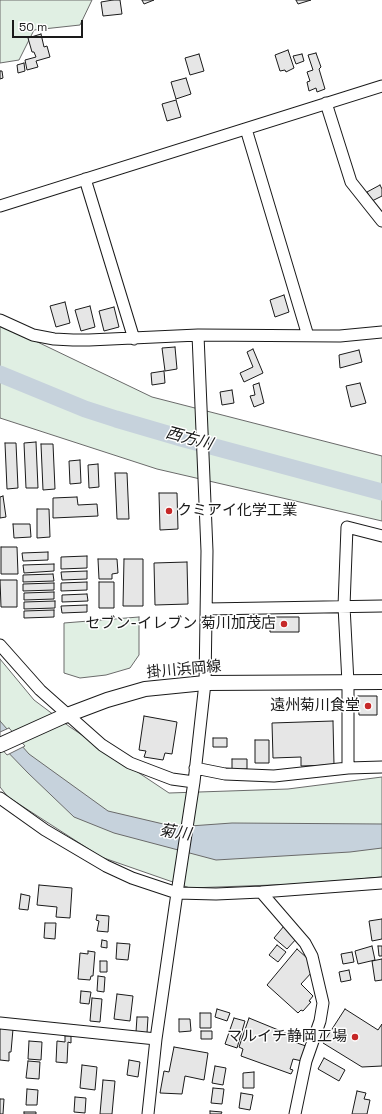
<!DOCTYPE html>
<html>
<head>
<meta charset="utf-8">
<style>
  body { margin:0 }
  #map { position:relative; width:382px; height:1114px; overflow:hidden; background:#fff; font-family:"Space Grotesk",sans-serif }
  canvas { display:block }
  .scale { position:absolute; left:12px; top:20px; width:71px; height:18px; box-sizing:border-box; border:2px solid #1a1a1a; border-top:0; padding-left:5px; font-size:12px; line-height:14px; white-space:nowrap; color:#1a1a1a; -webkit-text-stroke:3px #fff; paint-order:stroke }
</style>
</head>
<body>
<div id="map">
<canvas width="382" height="1114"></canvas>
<div class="scale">50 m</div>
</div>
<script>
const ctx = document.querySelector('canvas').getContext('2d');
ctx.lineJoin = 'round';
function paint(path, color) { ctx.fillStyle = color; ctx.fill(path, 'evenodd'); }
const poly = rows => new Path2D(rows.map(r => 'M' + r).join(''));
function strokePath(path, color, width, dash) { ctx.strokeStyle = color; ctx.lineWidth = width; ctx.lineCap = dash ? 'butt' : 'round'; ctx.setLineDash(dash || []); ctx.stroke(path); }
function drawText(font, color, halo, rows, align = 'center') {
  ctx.font = font + ' "Space Grotesk","Noto Sans JP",sans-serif'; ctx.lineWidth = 3; ctx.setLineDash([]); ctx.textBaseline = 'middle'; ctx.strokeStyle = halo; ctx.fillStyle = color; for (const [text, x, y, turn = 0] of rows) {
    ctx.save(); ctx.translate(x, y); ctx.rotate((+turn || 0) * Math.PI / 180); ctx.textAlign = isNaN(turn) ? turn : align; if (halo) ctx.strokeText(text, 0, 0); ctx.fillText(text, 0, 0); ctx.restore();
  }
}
const green = poly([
  [0,0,92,0,80,25,34,30,19,60,0,63,0,0],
  [0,324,152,397,382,456,382,521,157,469,0,418,0,324],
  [139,617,139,655,130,668,106,675,80,678,64,673,64,623,139,617],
  [0,659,34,700,70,727,169,793,288,789,382,777,382,877,300,884,190,888,101,857,8,797,0,787,0,659]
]);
paint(green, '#e0efe3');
strokePath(green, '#6a6a6a', 1);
const water = poly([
  [0,721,29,754,108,811,176,827,232,823,382,824,382,848,350,852,216,860,114,833,74,817,28,773,0,744,0,721]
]);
paint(water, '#c6d2dc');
strokePath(water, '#6a6a6a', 1);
const pier = poly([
  [9,728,25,746,7,755,0,747,0,732,9,728]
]);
paint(pier, '#fff');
strokePath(pier, '#6a6a6a', 1);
strokePath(poly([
  [0,374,85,409,116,419,181,438,382,492]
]), '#c6d2dc', 17);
const building = poly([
  [113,0,120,0,122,14,103,16,101,2,113,0],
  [142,0,154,0,144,4,142,0],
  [296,0,311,0,298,4,296,0],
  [41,34,44,47,47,46,50,57,36,61,38,67,27,70,25,60,36,57,34,52,32,52,28,38,41,34],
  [288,50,294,68,286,72,285,70,280,71,275,55,288,50],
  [316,53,321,67,319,69,325,89,317,92,316,88,309,91,307,82,310,81,307,72,313,70,308,55,316,53],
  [199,54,204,71,190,75,185,58,199,54],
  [302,54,304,61,296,64,293,56,302,54],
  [24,63,25,71,18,73,17,65,24,63],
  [0,71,2,71,3,78,0,79,0,71],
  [186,78,191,94,176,99,171,82,186,78],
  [176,100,181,117,167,121,162,104,176,100],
  [380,185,382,189,382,196,372,201,367,192,380,185],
  [284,295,289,312,275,317,270,300,284,295],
  [65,302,70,323,56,327,50,306,65,302],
  [90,306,95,327,81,331,75,310,90,306],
  [114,307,119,327,104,331,99,311,114,307],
  [175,347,177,369,165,371,162,348,175,347],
  [253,349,263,373,244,382,240,373,253,367,247,352,253,349],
  [359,350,362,362,340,368,339,355,359,350],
  [164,371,165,383,152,385,151,373,164,371],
  [259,383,264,403,254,407,250,396,255,395,253,385,259,383],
  [360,383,366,403,351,407,346,386,360,383],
  [232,390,234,403,222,405,220,392,232,390],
  [36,442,38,488,26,488,24,443,36,442],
  [5,443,16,443,18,488,7,489,5,443],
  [41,444,53,444,55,489,43,490,41,444],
  [80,460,81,483,70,484,69,461,80,460],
  [98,464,99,487,89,488,88,465,98,464],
  [115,473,127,473,129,519,117,519,115,473],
  [159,493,177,493,178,529,160,530,159,493],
  [3,496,6,517,0,518,0,497,3,496],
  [77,497,78,505,97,504,98,516,53,518,53,498,77,497],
  [37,509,49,509,50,537,37,538,37,509],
  [13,524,30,524,31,537,14,538,13,524],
  [1,547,17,547,18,574,1,574,1,547],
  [48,552,48,560,23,561,22,553,48,552],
  [87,556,87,568,61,569,61,557,87,556],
  [98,559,117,559,118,573,112,574,112,579,99,579,98,559],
  [124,559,143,559,143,606,123,606,124,559],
  [187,562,188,604,155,605,154,563,187,562],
  [54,564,54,571,24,573,23,565,54,564],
  [87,571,87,579,62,580,61,572,87,571],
  [53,574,54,581,23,582,23,575,53,574],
  [0,580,17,580,17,607,1,607,0,580],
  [87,582,87,590,61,591,61,583,87,582],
  [99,582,114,582,114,608,99,608,99,582],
  [54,583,54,590,23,591,23,584,54,583],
  [54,592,54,599,24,600,24,593,54,592],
  [87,594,88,601,62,602,62,595,87,594],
  [55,601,55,608,24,609,24,602,55,601],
  [87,605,87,612,62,613,61,606,87,605],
  [54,610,54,617,24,618,24,611,54,610],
  [270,617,299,617,299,632,270,632,270,617],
  [358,696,377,696,377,715,359,715,358,696],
  [144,716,177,722,172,754,165,753,163,760,144,757,146,751,139,750,144,716],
  [333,721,334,765,301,766,301,757,273,758,272,723,333,721],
  [213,738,227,738,227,747,213,747,213,738],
  [255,740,269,740,269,763,255,763,255,740],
  [232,759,247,759,247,769,232,770,232,759],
  [39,885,72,888,70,918,56,917,57,907,37,905,39,885],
  [21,894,30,896,28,910,19,909,21,894],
  [97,915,109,916,108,932,97,931,99,921,96,920,97,915],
  [382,919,382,939,372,941,369,921,382,919],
  [45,923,56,923,55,939,44,938,45,923],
  [284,926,297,938,287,949,274,938,284,926],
  [102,940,107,941,107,948,101,947,102,940],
  [117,943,130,944,128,960,116,959,117,943],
  [277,945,286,952,278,962,269,955,277,945],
  [372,946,375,960,358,964,355,951,372,946],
  [378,946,382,946,382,956,379,956,378,946],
  [297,949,307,958,313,971,301,984,313,996,309,1001,311,1002,303,1011,301,1010,298,1013,267,985,297,949],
  [88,951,95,952,93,976,91,976,90,980,78,979,80,953,88,954,88,951],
  [352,952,354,962,343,964,341,954,352,952],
  [382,959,382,980,375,981,372,961,382,959],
  [100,961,107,961,107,972,100,972,100,961],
  [349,970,351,980,341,982,339,972,349,970],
  [98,976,105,977,104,992,97,991,98,976],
  [81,991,91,992,89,1004,80,1003,81,991],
  [117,994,133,996,130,1021,114,1019,117,994],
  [92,998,102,999,100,1022,90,1021,92,998],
  [217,1009,230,1013,227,1021,215,1017,217,1009],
  [345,1009,378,1030,382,1024,382,1066,362,1067,323,1043,345,1009],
  [200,1013,211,1013,211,1028,200,1028,200,1013],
  [137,1017,148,1017,147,1033,136,1032,137,1017],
  [234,1018,245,1021,237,1048,225,1044,234,1018],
  [249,1018,293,1036,291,1041,306,1046,302,1061,293,1059,290,1069,293,1070,291,1074,241,1056,243,1049,239,1047,249,1018],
  [179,1019,190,1019,191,1031,179,1032,179,1019],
  [1,1028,13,1029,11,1052,9,1052,9,1061,0,1060,0,1030,1,1028],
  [201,1031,212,1031,212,1039,201,1039,201,1031],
  [65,1036,71,1036,71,1043,68,1042,67,1063,56,1062,57,1041,65,1042,65,1036],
  [29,1041,42,1042,41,1060,28,1059,29,1041],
  [174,1047,208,1053,204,1080,185,1076,182,1094,160,1093,164,1071,169,1072,174,1047],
  [324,1058,345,1070,339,1081,318,1069,324,1058],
  [129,1060,140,1062,138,1077,127,1075,129,1060],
  [28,1061,40,1062,39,1079,26,1078,28,1061],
  [82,1065,97,1067,95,1090,80,1088,82,1065],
  [215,1066,226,1068,223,1085,212,1083,215,1066],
  [254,1072,254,1088,243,1088,243,1073,254,1072],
  [103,1080,115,1081,112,1114,100,1114,103,1080],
  [213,1088,224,1089,222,1104,211,1103,213,1088],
  [27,1089,38,1090,37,1105,26,1105,27,1089],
  [357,1091,366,1093,364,1099,370,1100,367,1114,352,1114,357,1091],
  [241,1093,253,1095,250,1110,239,1108,241,1093],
  [75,1097,86,1098,85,1113,74,1112,75,1097],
  [0,1099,4,1099,3,1114,0,1114,0,1099],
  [210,1111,222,1112,221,1114,210,1114,210,1111],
  [24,1112,36,1112,36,1114,24,1114,24,1112]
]);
paint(building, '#e6e6e6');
strokePath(building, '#1a1a1a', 1);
const minor = poly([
  [326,103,351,182,382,221],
  [246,129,308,336],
  [85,179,134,339],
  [0,206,382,86],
  [0,320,33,335,54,339,73,340,89,340,198,335,340,336,382,332],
  [207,609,382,606],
  [0,645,40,690,102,745,130,763,172,779,194,782],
  [195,768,225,774,274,776,348,768,382,767],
  [348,768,348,683,344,606,347,527,382,536],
  [0,798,45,830,106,866,132,878,177,893,216,894,261,892,382,883],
  [261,892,305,943,312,956,323,1003,320,1021,306,1061,295,1114],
  [0,1023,156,1039],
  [148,1114,156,1039,177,893,194,782,205,683,207,551,198,335]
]);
const major = poly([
  [0,745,62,717,107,700,145,689,205,683,382,682]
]);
strokePath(minor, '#1a1a1a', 13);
strokePath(major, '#1a1a1a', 16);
strokePath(minor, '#fff', 11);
strokePath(major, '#fff', 14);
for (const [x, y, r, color] of [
  [169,511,4,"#c62828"],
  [284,624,4,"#c62828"],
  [368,706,4,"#c62828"],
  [355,1037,4,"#c62828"]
]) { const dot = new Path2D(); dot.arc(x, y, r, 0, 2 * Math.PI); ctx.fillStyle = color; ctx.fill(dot); strokePath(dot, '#fff', 1.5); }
drawText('15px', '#1a1a1a', '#fff', [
  ["クミアイ化学工業",177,511,"left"],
  ["セブン-イレブン 菊川加茂店",276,624],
  ["遠州菊川食堂",360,706],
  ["マルイチ静岡工場",347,1037]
], 'right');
drawText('15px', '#1a1a1a', '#fff', [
  ["掛川浜岡線",184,670,-5]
]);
drawText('italic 16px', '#1a1a1a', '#fff', [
  ["西方川",189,439,15],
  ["菊川",175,833,8]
]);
</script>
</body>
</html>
